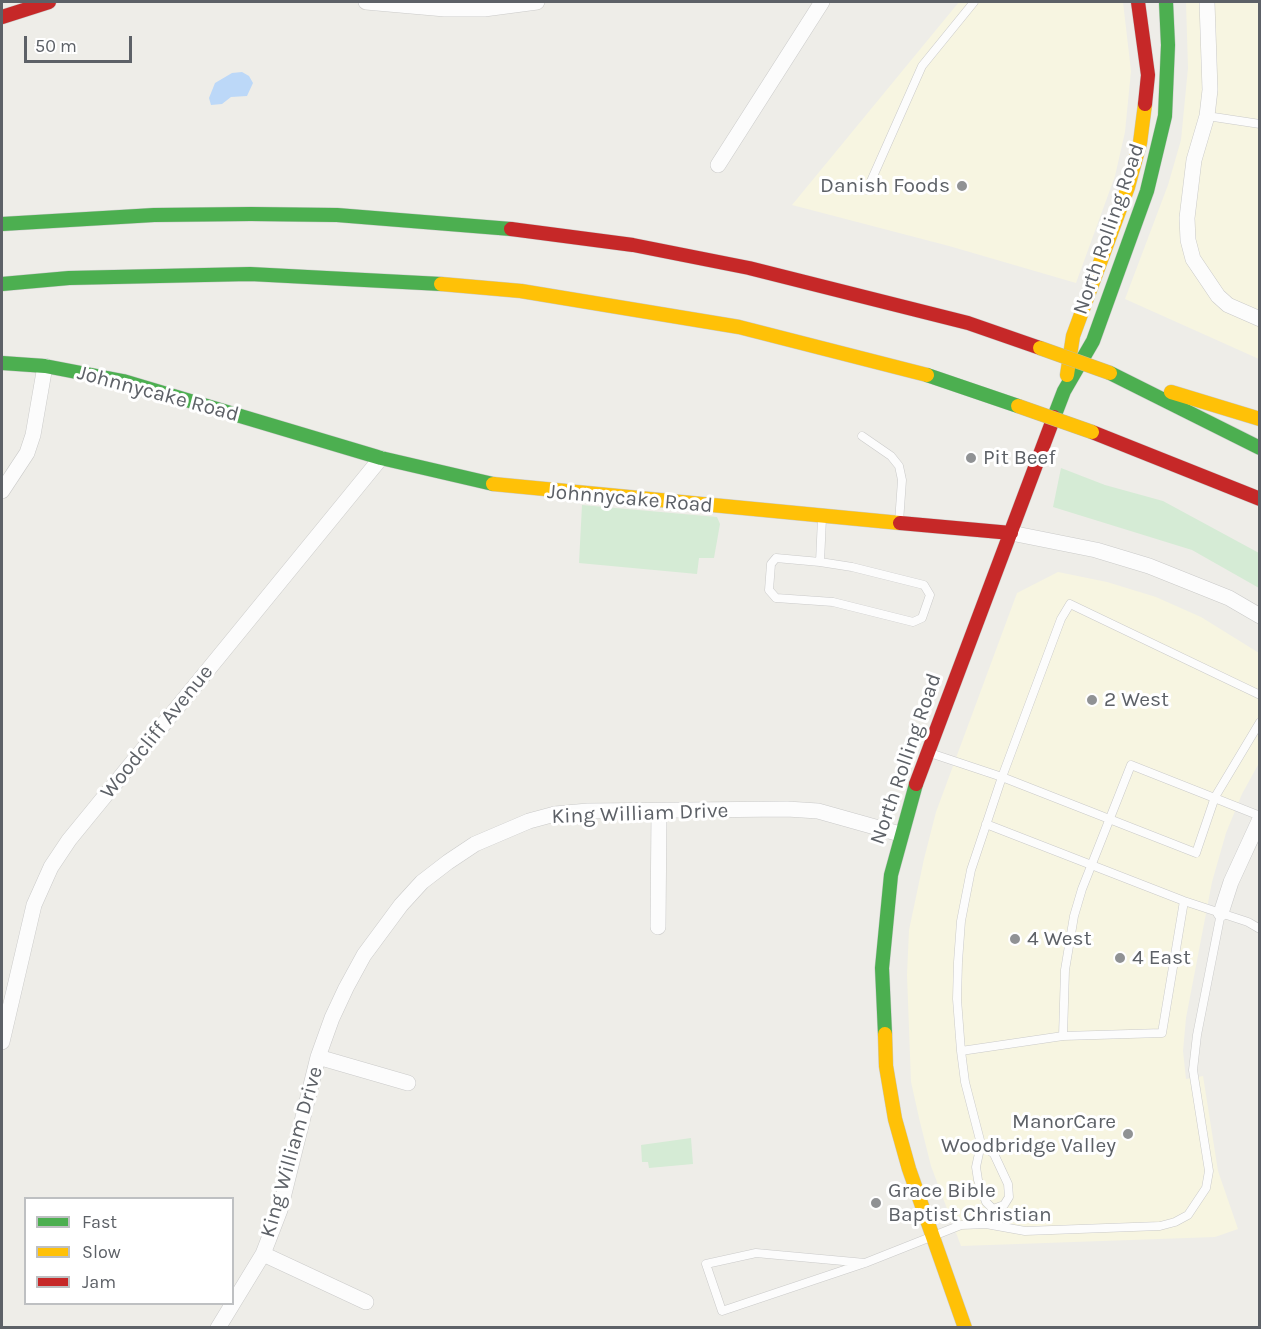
<!DOCTYPE html>
<html>
<head>
<meta charset="utf-8">
<style>
  body { margin:0 }
  #map { position:relative; width:1261px; height:1329px; overflow:hidden; background:#eeede8; font-family:Karla,sans-serif }
  canvas { display:block }
  .frame { position:absolute; inset:0; border:3px solid #5d6167; pointer-events:none }
  .legend { position:absolute; left:24px; top:1197px; width:210px; height:108px; box-sizing:border-box; background:#fff; border:2px solid #bec0c2; margin:0; padding:8px 10px; list-style:none; font-size:18px; color:#5d6167 }
  .legend li { display:flex; align-items:center; gap:12px; height:30px }
  .legend b { width:30px; border:2px solid #bec0c2 }
  .scale { position:absolute; left:24px; top:36px; width:108px; height:27px; box-sizing:border-box; border:3px solid #5d6167; border-top:0; padding-left:8px; font-size:18px; line-height:21px; white-space:nowrap; color:#5d6167; -webkit-text-stroke:4px #fff; paint-order:stroke }
</style>
</head>
<body>
<div id="map">
<canvas width="1261" height="1329"></canvas>
<div class="frame"></div>
<ul class="legend">
<li><b style="height:8px;background:#4caf50"></b>Fast</li>
<li><b style="height:8px;background:#ffc107"></b>Slow</li>
<li><b style="height:8px;background:#c62828"></b>Jam</li>
</ul>
<div class="scale">50 m</div>
</div>
<script>
const ctx = document.querySelector('canvas').getContext('2d');
ctx.lineJoin = 'round';
function paint(path, color) { ctx.fillStyle = color; ctx.fill(path, 'evenodd'); }
const poly = rows => new Path2D(rows.map(r => 'M' + r).join(''));
function strokePath(path, color, width, dash) { ctx.strokeStyle = color; ctx.lineWidth = width; ctx.lineCap = dash ? 'butt' : 'round'; ctx.setLineDash(dash || []); ctx.stroke(path); }
function drawText(font, color, halo, rows, align = 'center') {
  ctx.font = font + ' Karla,sans-serif'; ctx.lineWidth = 6; ctx.setLineDash([]); ctx.textBaseline = 'middle'; ctx.strokeStyle = halo; ctx.fillStyle = color; for (const [text, x, y, turn = 0] of rows) {
    ctx.save(); ctx.translate(x, y); ctx.rotate((+turn || 0) * Math.PI / 180); ctx.textAlign = isNaN(turn) ? turn : align; if (halo) ctx.strokeText(text, 0, 0); ctx.fillText(text, 0, 0); ctx.restore();
  }
}
paint(poly([
  [959,2,1123,2,1131,71,1125,132,1115,176,1076,283,949,246,792,205],
  [1186,2,1259,2,1259,359,1125,299,1168,185,1181,140,1188,68],
  [1058,572,1107,582,1156,597,1201,617,1259,653,1259,763,1242,794,1226,833,1212,882,1186,1018,1183,1051,1186,1079,1203,1076,1218,1171,1238,1229,1215,1237,961,1246,931,1166,919,1118,911,1082,907,975,909,930,924,859,936,812,1017,593]
]), '#f7f5e1');
paint(poly([
  [1061,468,1105,485,1163,501,1259,553,1259,588,1192,550,1053,507],
  [582,505,717,517,720,524,714,558,699,558,697,574,579,563],
  [691,1138,693,1164,649,1168,648,1162,642,1162,641,1145]
]), '#d5ebd5');
paint(poly([
  [242,72,249,76,253,83,247,96,231,97,222,104,211,105,209,98,215,83,232,73]
]), '#bcd8f8');
const lane = poly([
  [1207,116,1260,124],
  [867,190,922,66,974,2],
  [862,436,891,456,899,466,902,480,899,522],
  [820,562,852,567,924,585,930,595,922,618,913,622,833,602,776,598,769,590,771,564,776,558,820,562,822,518],
  [930,753,1002,777,1196,853,1215,797,1260,722],
  [986,824,1184,901,1248,922,1260,929],
  [1184,901,1162,1033,1063,1036,961,1051,957,999,958,962,961,921,971,870,1002,777,1061,619,1070,604,1260,695],
  [1063,1036,1065,970,1074,916,1082,889,1131,765,1260,816],
  [961,1051,965,1082,981,1144,976,1167,978,1180,986,1202,993,1209],
  [981,1144,994,1154,1008,1184,1009,1197,1004,1205,993,1209],
  [865,1263,756,1253,706,1264,722,1311,865,1263,961,1225,986,1224,1025,1231,1160,1226,1175,1222,1188,1215,1206,1188,1209,1171,1193,1070,1197,1035,1221,913]
]);
const street = poly([
  [366,2,445,9,484,9,537,2],
  [1207,2,1210,90,1207,116,1194,160,1187,218,1188,240,1193,259,1218,296,1228,305,1260,319],
  [718,165,822,2],
  [2,491,27,453,33,435,45,366],
  [1011,533,1096,550,1149,566,1229,598,1260,616],
  [1221,913,1231,882,1260,819],
  [658,927,659,811],
  [2,1042,34,905,51,867,69,840,381,458],
  [318,1057,408,1083],
  [263,1254,366,1302],
  [218,1328,263,1254,280,1210,318,1057,332,1018,346,988,364,955,401,905,422,882,448,862,475,844,529,821,555,814,588,811,787,809,818,811,900,834]
]);
const fast = poly([
  [2,224,154,215,251,214,337,215,511,229],
  [2,284,69,278,250,274,441,284],
  [2,363,45,366,123,381,381,458,493,484],
  [1110,373,1260,448],
  [927,375,1018,406],
  [1054,417,1064,391,1093,341,1147,191,1165,116,1168,45,1166,2],
  [885,1034,882,968,891,875,916,784]
]);
const slow = poly([
  [441,284,521,291,739,327,927,375],
  [1067,375,1073,336,1128,187,1140,143,1145,104],
  [1171,392,1260,419],
  [493,484,900,523],
  [885,1034,886,1066,895,1119,909,1169,965,1328]
]);
const jam = poly([
  [1138,2,1148,75,1145,104],
  [2,17,49,2],
  [511,229,633,245,749,268,968,323,1040,348],
  [1092,432,1260,499],
  [900,523,1011,533],
  [916,784,1054,417]
]);
strokePath(lane, '#cacac9', 9);
strokePath(street, '#cacac9', 16);
strokePath(fast, '#cacbca', 15);
strokePath(slow, '#cacbca', 15);
strokePath(jam, '#cacbca', 15);
strokePath(lane, '#fcfcfc', 8);
strokePath(street, '#fcfcfc', 15);
strokePath(fast, '#4caf50', 14);
strokePath(slow, '#ffc107', 14);
strokePath(jam, '#c62828', 14);
const slowBridge = poly([
  [1040,348,1110,373],
  [1018,406,1092,432]
]);
strokePath(slowBridge, '#c6bd94', 15, []);
strokePath(slowBridge, '#ffc107', 14);
for (const [x, y, r, color] of [
  [962,186,6,"#909294"],
  [971,458,6,"#909294"],
  [1092,700,6,"#909294"],
  [1015,939,6,"#909294"],
  [1120,958,6,"#909294"],
  [1128,1134,6,"#909294"],
  [876,1203,6,"#909294"]
]) { const dot = new Path2D(); dot.arc(x, y, r, 0, 2 * Math.PI); ctx.fillStyle = color; ctx.fill(dot); strokePath(dot, '#fff', 2); }
drawText('21px', '#5d6167', '#fff', [
  ["Danish Foods",950,186,"right"],
  ["Pit Beef",983,458],
  ["2 West",1104,700],
  ["4 West",1027,939],
  ["4 East",1132,958],
  ["ManorCare",1116,1122,"right"],
  ["Woodbridge Valley",1116,1146,"right"],
  ["Grace Bible",888,1191],
  ["Baptist Christian",888,1215]
], 'left');
drawText('21px', '#5d6167', '#fff', [
  ["North Rolling Road",1109,229,-71],
  ["Johnnycake Road",158,394,15],
  ["Johnnycake Road",630,499,5],
  ["Woodcliff Avenue",157,732,-51],
  ["North Rolling Road",906,759,-71],
  ["King William Drive",640,814,-2],
  ["King William Drive",292,1152,-74]
]);
</script>
</body>
</html>
